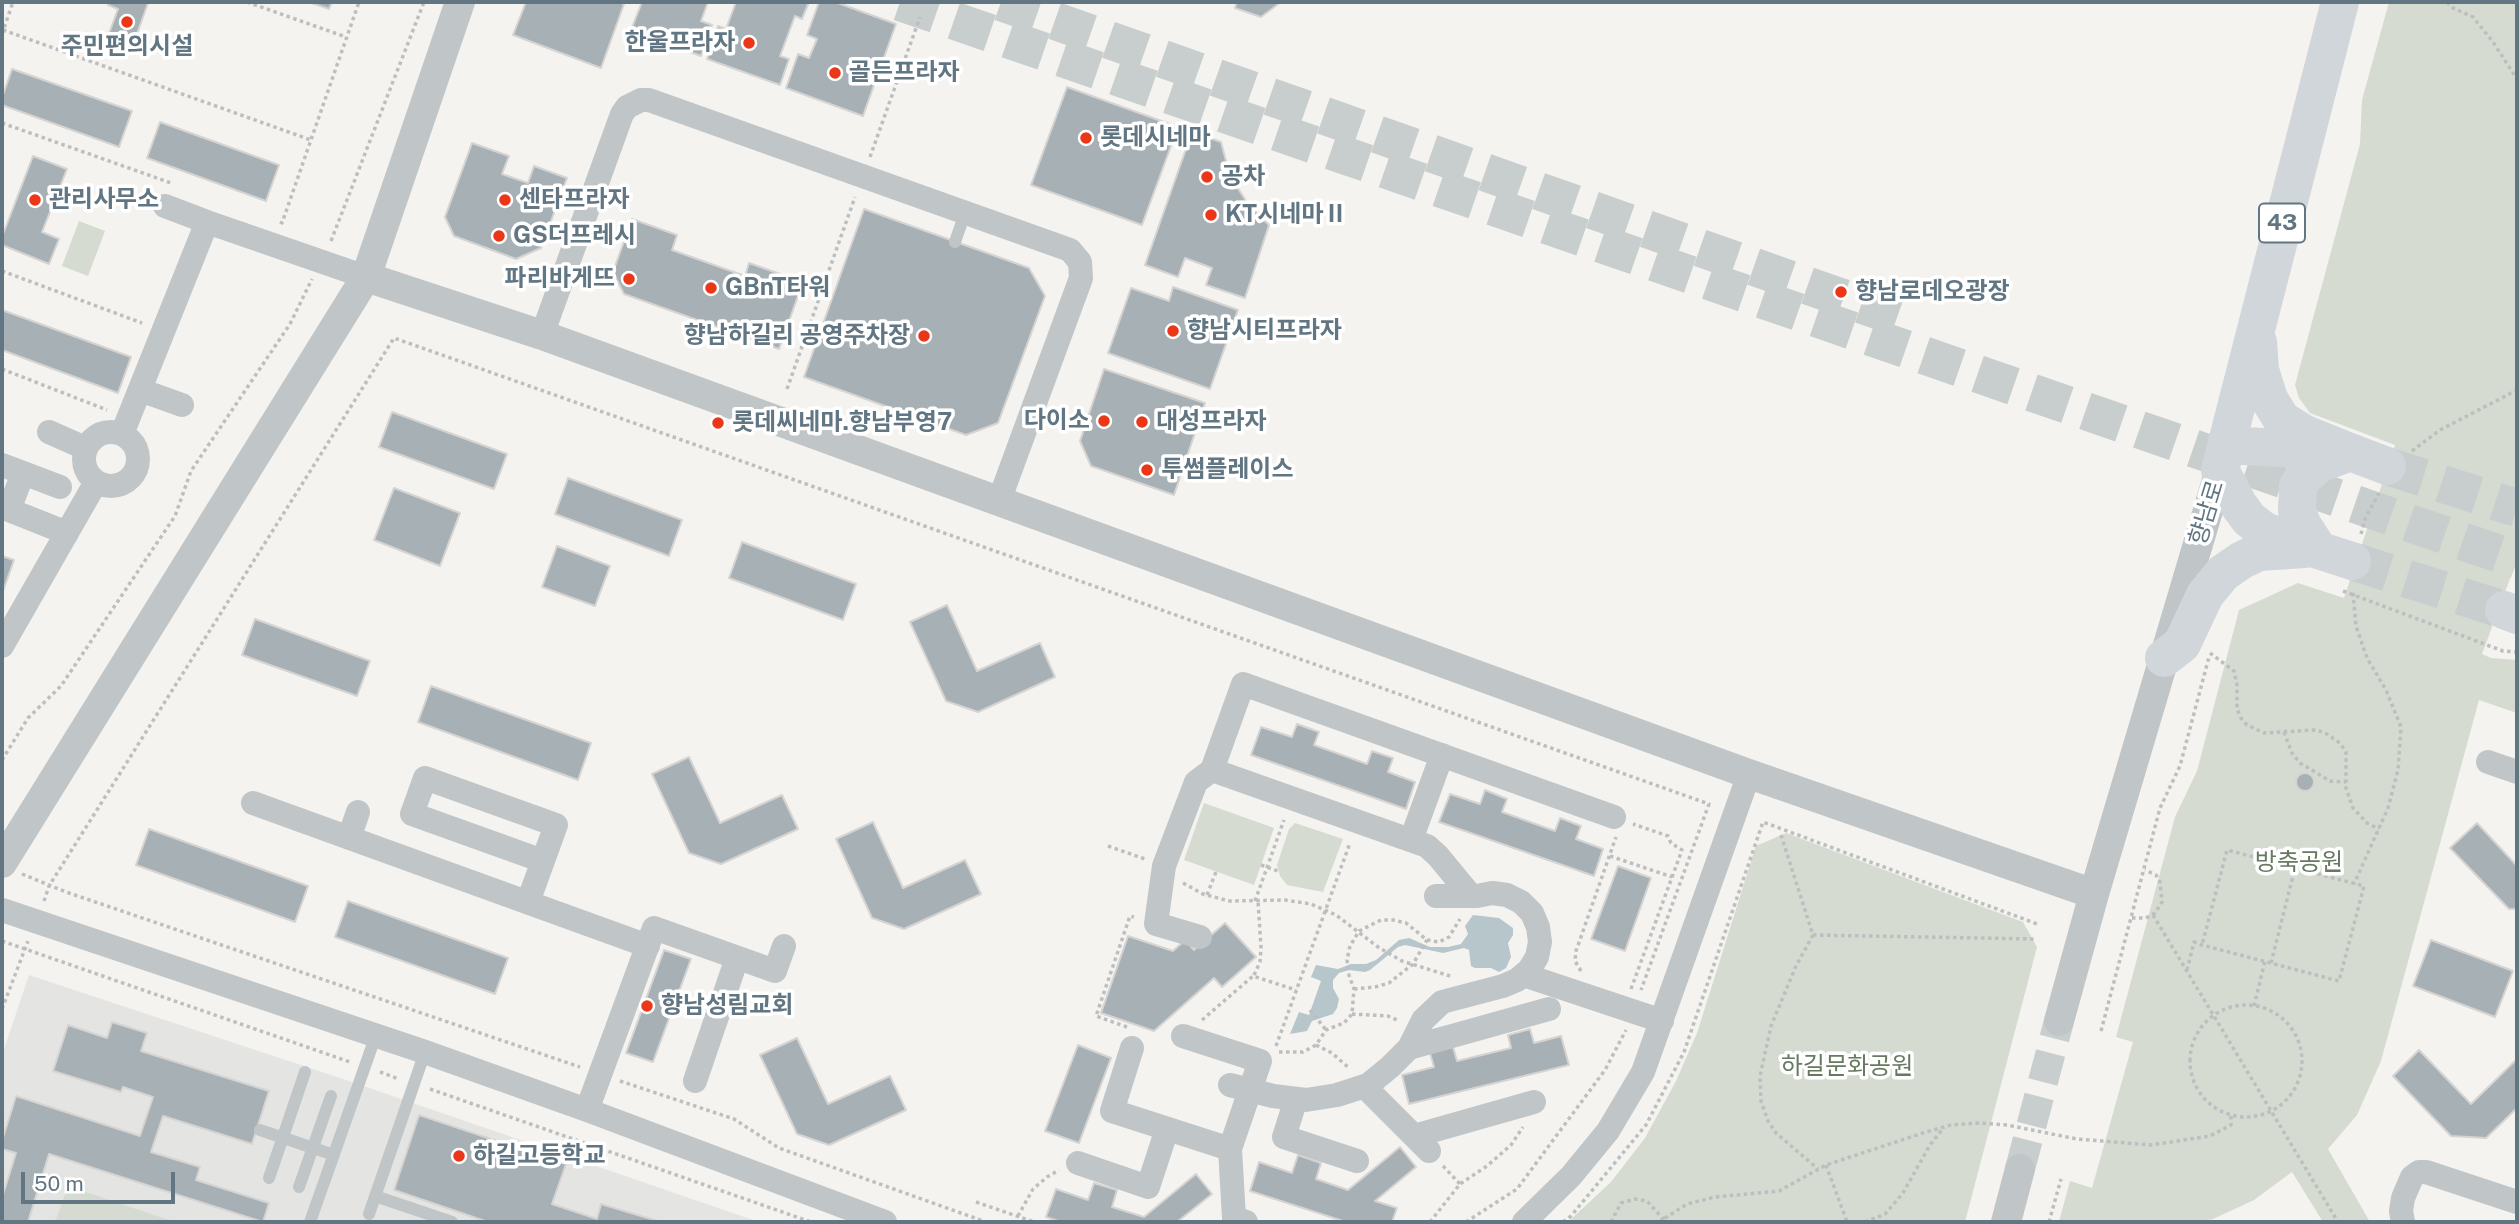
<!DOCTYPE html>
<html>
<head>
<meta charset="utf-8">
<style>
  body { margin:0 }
  #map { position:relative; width:2519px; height:1224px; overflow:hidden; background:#f4f3ef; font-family:"Public Sans",sans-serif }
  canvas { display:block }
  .frame { position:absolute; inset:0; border:4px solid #617682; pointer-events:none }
  .scale { position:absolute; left:21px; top:1172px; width:154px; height:32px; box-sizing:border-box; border:4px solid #617682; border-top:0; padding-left:9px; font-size:21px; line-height:24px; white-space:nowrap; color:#617682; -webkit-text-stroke:5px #fff; paint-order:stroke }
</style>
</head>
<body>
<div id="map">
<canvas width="2519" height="1224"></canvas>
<div class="frame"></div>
<div class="scale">50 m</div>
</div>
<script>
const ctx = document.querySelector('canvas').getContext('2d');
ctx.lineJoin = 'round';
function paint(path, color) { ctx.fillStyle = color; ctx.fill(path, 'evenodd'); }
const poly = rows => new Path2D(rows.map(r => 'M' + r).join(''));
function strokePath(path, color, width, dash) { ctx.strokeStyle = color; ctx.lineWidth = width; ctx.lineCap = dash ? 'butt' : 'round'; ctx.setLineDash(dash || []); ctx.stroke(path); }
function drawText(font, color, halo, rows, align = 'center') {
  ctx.font = font + ' "Public Sans","Noto Sans KR",sans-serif'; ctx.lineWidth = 7; ctx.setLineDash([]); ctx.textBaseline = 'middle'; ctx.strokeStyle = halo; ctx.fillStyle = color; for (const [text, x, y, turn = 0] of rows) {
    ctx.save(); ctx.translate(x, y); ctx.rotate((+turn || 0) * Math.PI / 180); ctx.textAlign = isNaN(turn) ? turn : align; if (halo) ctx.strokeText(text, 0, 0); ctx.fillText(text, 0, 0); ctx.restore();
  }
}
paint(poly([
  [29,975,346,1080,759,1222,2,1222,2,1055]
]), '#e4e5e3');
paint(poly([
  [2389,2,2517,2,2517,560,2482,654,2491,658,2517,660,2517,713,2479,700,2381,1061,2357,1115,2328,1149,2370,1222,2323,1222,2292,1172,2254,1200,2213,1219,2195,1222,2059,1222,2070,1181,2092,1188,2133,1042,2116,1037,2175,817,2197,771,2239,610,2298,583,2344,598,2395,445,2310,413,2299,398,2295,385,2360,144,2362,100],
  [79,221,105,231,88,276,62,266],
  [1204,803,1274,828,1254,885,1184,860],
  [1295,823,1343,839,1323,892,1287,885,1280,876,1277,865,1289,829],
  [1786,833,2023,922,2037,947,1965,1222,1568,1222,1611,1182,1645,1138,1676,1081,1697,1033,1756,846],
  [68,1186,175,1222,55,1222]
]), '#d5dbd0');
paint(poly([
  [1473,915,1499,918,1513,928,1513,935,1508,943,1511,957,1506,968,1499,972,1491,968,1475,968,1471,966,1469,950,1464,948,1443,953,1405,945,1398,947,1370,970,1365,972,1349,970,1339,973,1333,980,1333,988,1339,999,1337,1008,1333,1014,1312,1021,1307,1031,1290,1034,1299,1012,1309,1015,1321,981,1311,977,1316,965,1338,969,1351,964,1366,964,1376,960,1399,940,1409,938,1430,947,1448,947,1461,944,1468,934,1465,926]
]), '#b7c6ca');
const building = poly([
  [109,2,148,3,133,45,108,36,118,9,108,5,109,2],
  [309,2,332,2,329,9,309,2],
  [526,2,618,2,624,4,601,68,513,35,526,2],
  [642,2,708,2,701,21,712,25,701,56,631,30,642,2],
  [736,2,809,2,802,19,795,16,780,56,789,59,780,85,707,59,718,26,726,29,736,2],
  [819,2,835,2,896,24,863,116,786,88,798,54,809,58,817,39,807,35,819,2],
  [1237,2,1281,2,1261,17,1235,8,1237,2],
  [12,69,132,111,119,147,2,105,2,98,12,69],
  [1067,87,1178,127,1142,225,1031,185,1067,87],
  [160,122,279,165,266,201,147,158,160,122],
  [1192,132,1221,142,1230,176,1248,204,1269,225,1245,298,1206,285,1212,268,1185,258,1178,277,1145,265,1192,132],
  [472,143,509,156,502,174,528,183,534,166,567,178,541,248,516,259,454,236,445,217,472,143],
  [33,156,67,169,42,232,59,239,49,264,2,245,2,237,33,156],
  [864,209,1029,268,1045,296,998,423,966,435,804,377,864,209],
  [632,219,677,235,672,250,745,276,749,263,803,282,779,349,624,294,613,272,632,219],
  [1173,287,1238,310,1210,389,1108,353,1131,288,1169,301,1173,287],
  [2,310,131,357,118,393,2,350,2,310],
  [1104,369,1205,403,1174,495,1091,466,1080,441,1104,369],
  [392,412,507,454,494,489,379,447,392,412],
  [568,478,682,520,669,556,555,514,568,478],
  [394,488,460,513,440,566,374,540,394,488],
  [742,542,856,584,843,620,729,578,742,542],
  [557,546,610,566,595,606,542,587,557,546],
  [2,556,14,560,2,594,2,556],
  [947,605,977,671,1040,643,1055,677,978,712,946,701,910,622,947,605],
  [255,619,370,661,357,696,242,655,255,619],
  [431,686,591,743,578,780,418,722,431,686],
  [1297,724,1319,732,1314,745,1367,764,1372,751,1393,758,1388,772,1415,782,1406,809,1251,755,1261,727,1292,737,1297,724],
  [689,757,720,823,782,795,798,829,721,864,689,853,652,774,689,757],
  '2296 782a9 9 0 1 1 18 0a9 9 0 1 1-18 0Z',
  [1485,790,1507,799,1502,812,1555,831,1560,818,1581,826,1576,839,1603,849,1594,876,1439,822,1450,794,1480,804,1485,790],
  [873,822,903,888,965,860,981,894,904,929,872,918,836,839,873,822],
  [2477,823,2517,866,2517,909,2509,909,2450,848,2477,823],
  [149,829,308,886,295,922,136,865,149,829],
  [1618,866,1651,878,1625,951,1591,939,1618,866],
  [348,901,508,958,495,994,335,937,348,901],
  [1225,923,1256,957,1222,987,1214,978,1154,1031,1101,1013,1128,936,1173,951,1185,940,1194,950,1225,923],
  [2431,940,2513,971,2495,1017,2413,986,2431,940],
  [664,950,691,959,653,1062,626,1053,664,950],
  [112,1022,147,1033,141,1051,269,1091,252,1144,163,1116,151,1152,200,1167,196,1180,269,1203,263,1222,49,1154,28,1222,2,1222,2,1198,16,1153,2,1149,2,1141,16,1096,140,1136,153,1097,123,1087,121,1092,53,1071,68,1025,107,1038,112,1022],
  [1530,1029,1534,1043,1561,1036,1569,1065,1409,1104,1402,1075,1434,1067,1430,1053,1453,1047,1457,1061,1511,1048,1508,1035,1530,1029],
  [797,1038,828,1104,890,1076,906,1110,829,1145,797,1134,760,1055,797,1038],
  [1078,1045,1111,1058,1079,1143,1045,1131,1078,1045],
  [2419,1050,2471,1104,2517,1059,2517,1108,2486,1138,2451,1136,2393,1076,2419,1050],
  [419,1115,566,1164,552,1204,597,1219,601,1204,661,1222,488,1222,394,1190,419,1115],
  [1400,1147,1416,1167,1375,1201,1397,1208,1392,1222,1346,1222,1250,1191,1259,1162,1292,1173,1298,1155,1321,1163,1316,1179,1348,1190,1400,1147],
  [1196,1174,1212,1194,1177,1222,1061,1222,1046,1217,1056,1189,1088,1200,1094,1183,1117,1190,1112,1207,1144,1217,1196,1174]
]);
paint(building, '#a7b1b5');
strokePath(building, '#d5d4d2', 2);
strokePath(poly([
  [2020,1169,2059,1021]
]), '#c8cece', 30, [30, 15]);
strokePath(poly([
  [2387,466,2517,508],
  [2352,561,2504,610]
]), '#c8cece', 38, [38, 19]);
strokePath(poly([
  [900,2,2517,560],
  [1001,2,1908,321]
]), '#c8cece', 38, [38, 19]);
strokePath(poly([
  [247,2,346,37],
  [2447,2,2453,8,2473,17,2493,42,2517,79],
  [3,30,311,140],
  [2,34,13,2],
  [2,123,171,183],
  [870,157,920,17],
  [280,222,282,223,359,2],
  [331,241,424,2],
  [2,271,142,323],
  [2,369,107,410],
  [787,389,855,197],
  [2412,451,2440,430,2517,390],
  [2361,534,2365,519,2379,493],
  [2343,591,2503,651,2517,652],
  [2353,593,2356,626,2367,658,2386,690,2401,727,2398,770,2388,808,2354,884],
  [2210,653,2234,671,2237,685,2237,709,2241,718,2247,725,2264,733,2314,730,2324,732,2340,743,2346,752,2346,788,2353,808,2367,823,2379,829],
  [2284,732,2292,753,2300,763,2330,781,2346,782],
  [2,760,28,718,61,686,175,516,191,471,290,324,312,279],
  [1781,835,1813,935,1796,966,1771,1026,1760,1076,1761,1101,1768,1121,1776,1133,1818,1169],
  [1108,846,1145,859],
  [1610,856,1672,877],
  [1261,865,1278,871],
  [22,874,66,892,580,1067],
  [1183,883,1203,894,1229,901,1285,900,1311,904,1336,915,1378,947,1402,961,1450,976],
  [1207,895,1216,872],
  [44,901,49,886,394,338,1709,804,1641,990],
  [1255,901,1284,820],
  [2153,915,2338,1222],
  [2132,918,2146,918,2155,913,2162,902,2160,882,2156,875,2145,870],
  [1813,935,2034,939],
  [2,941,350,1062],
  [2271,963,2295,868],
  [2187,970,2194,942,2202,945,2339,981,2364,886,2227,850,2202,945],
  [1581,971,1575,961,1576,951,1616,837],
  [1254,975,1260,962,1261,947,1258,901],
  [1354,989,1375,987,1389,983,1413,964,1427,940],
  [1631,989,1682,850,1671,843,1668,836,1633,824],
  '2190 1061a56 56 0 1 1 112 0a56 56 0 1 1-112 0Z',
  [2254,1006,2265,961],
  [2,1009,28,941],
  [1310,1010,1326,1030],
  [1352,1014,1388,1016,1397,1020],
  [1202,1020,1253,976,1296,990],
  [1127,1027,1096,1016,1130,916,1134,917],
  [2101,1031,2160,808,2180,766,2209,657],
  [1316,1045,1332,1053,1349,1068],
  [1276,1046,1350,843],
  [1279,1052,1303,1052,1316,1045,1326,1030,1344,1023,1352,1014,1354,989,1349,975,1347,960,1350,946,1359,931,1381,920,1393,920,1406,923,1427,940,1439,942,1449,937,1460,919],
  [380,1072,399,1079],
  [620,1081,734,1119,779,1148,986,1222],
  [430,1089,811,1222],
  [1826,1165,1847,1222],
  [1443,1166,1460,1184],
  [976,1202,1034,1222],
  [1018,1216,1033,1189,1047,1177,1059,1170],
  [1430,1222,1460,1184,1487,1166,1511,1145,1523,1127],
  [1466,1222,1517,1189,1605,1070,1626,1030],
  [1563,1222,1571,1216,1646,1125,1684,1052,1763,822,2040,925],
  [1611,1222,1621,1203,1635,1199,1647,1201,1666,1222],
  [1659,1222,1687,1204,1715,1197,1779,1191,1826,1165,1926,1132,1951,1125,1979,1123,2007,1125,2077,1139,2151,1145,2210,1136,2231,1125,2231,1116],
  [1865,1222,1885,1214,1903,1193,1930,1145,1944,1127],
  [2049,1222,2061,1179]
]), '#bcbec0', 3.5, [3.5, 3.5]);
strokePath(poly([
  [955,242,965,213],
  [260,1130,334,1155],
  [269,1178,305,1072],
  [299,1187,331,1096],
  [375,1196,452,1222],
  [369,1214,425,1052],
  [310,1222,376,1035]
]), '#c0c5c7', 12);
strokePath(poly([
  [165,206,207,222],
  [542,335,622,114,627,107,641,100,649,100,1070,250,1080,262,1081,278,999,501],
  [140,390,182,405],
  '84 459a27 27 0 1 1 54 0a27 27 0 1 1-54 0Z',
  [49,432,85,448],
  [122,434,207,222,366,277],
  [2,465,60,487],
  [23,473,9,510,67,533],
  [2,646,96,482],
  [2488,762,2517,772],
  [1212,770,1427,846,1438,856,1471,896],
  [253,803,648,946],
  [349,838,358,812],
  [1411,840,1442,755],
  [528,902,556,825,425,778,412,814,543,861],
  [2,910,425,1052,587,1110,885,1222],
  [1200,937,1156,924,1164,866,1196,782,1212,770,1243,684,1614,817],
  [1524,975,1662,1021],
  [1183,1036,1260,1061,1230,1149,1234,1218,1246,1222],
  [1132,1048,1112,1111,1230,1149],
  [1409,1048,1549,1009],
  [695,1081,737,958],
  [1230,1085,1273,1096,1306,1100,1337,1095,1368,1085,1390,1067,1409,1048,1423,1020,1442,1002,1503,986,1517,980,1529,970,1537,957,1540,942,1538,927,1532,913,1521,902,1507,895,1492,893,1477,896,1436,896],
  [1364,1086,1429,1151],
  [1296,1099,1284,1137,1357,1161],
  [587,1110,654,928,775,971,784,946],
  [1414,1136,1534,1102],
  [1078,1163,1148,1187,1167,1129],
  [1524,1222,1571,1176,1608,1131,1643,1072,1749,774],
  [2403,1222,2401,1211,2403,1198,2412,1177,2419,1172,2426,1172,2517,1202]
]), '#c0c5c7', 24);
strokePath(poly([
  [366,277,542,335,1749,774,2094,894],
  [2,863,366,277,460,2],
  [2059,1021,2094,894,2220,470],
  [2006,1222,2020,1169]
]), '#c0c5c7', 30);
strokePath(poly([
  [2340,2,2220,470,2238,504,2249,519,2263,530,2290,541,2352,561],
  [2258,342,2260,370,2269,399,2282,420,2303,433,2350,452],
  [2226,445,2350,452,2387,466],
  [2318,549,2303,526,2297,511,2298,486,2305,476,2319,464,2350,452],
  [2504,610,2517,615],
  [2164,658,2182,644,2205,595,2223,573,2242,560,2259,552,2305,549]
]), '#d0d6da', 38);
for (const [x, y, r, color] of [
  [127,22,7,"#eb3618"],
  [749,43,7,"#eb3618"],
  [835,73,7,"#eb3618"],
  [1086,138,7,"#eb3618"],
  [1207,177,7,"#eb3618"],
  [35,200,7,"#eb3618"],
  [505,200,7,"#eb3618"],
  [1211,215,7,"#eb3618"],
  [499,236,7,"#eb3618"],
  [629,279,7,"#eb3618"],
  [711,288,7,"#eb3618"],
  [1841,292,7,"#eb3618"],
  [1173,331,7,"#eb3618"],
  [924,336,7,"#eb3618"],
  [1104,421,7,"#eb3618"],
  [1142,422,7,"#eb3618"],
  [718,423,7,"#eb3618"],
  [1147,470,7,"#eb3618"],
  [647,1006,7,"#eb3618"],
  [459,1156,7,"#eb3618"]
]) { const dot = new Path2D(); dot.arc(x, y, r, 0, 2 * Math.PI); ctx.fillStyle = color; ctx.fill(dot); strokePath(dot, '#fff', 2.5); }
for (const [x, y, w] of [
  [2282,223,46]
]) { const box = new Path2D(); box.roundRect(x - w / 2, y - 19.5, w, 39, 5); ctx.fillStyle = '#fff'; ctx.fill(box); strokePath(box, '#617682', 2); }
drawText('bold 23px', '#617682', null, [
  ["43",2282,223]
]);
drawText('bold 24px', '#617682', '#fff', [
  ["한울프라자",735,43,"right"],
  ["주민편의시설",127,47,"center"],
  ["골든프라자",849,73],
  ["롯데시네마",1100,138],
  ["공차",1221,177],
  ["관리사무소",49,200],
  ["센타프라자",519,200],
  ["KT시네마Ⅱ",1225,215],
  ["GS더프레시",513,236],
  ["파리바게뜨",615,279,"right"],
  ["GBnT타워",725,288],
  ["향남로데오광장",1855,292],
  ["향남시티프라자",1187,331],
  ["향남하길리 공영주차장",910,336,"right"],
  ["다이소",1090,421,"right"],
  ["대성프라자",1156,422],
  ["롯데씨네마.향남부영7",732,423],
  ["투썸플레이스",1161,470],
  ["향남성림교회",661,1006],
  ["하길고등학교",473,1156]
], 'left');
drawText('24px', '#617682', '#fff', [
  ["향남로",2207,513,-73]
]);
drawText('24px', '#677960', '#fff', [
  ["방축공원",2299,863],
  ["하길문화공원",1847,1067]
]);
</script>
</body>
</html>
